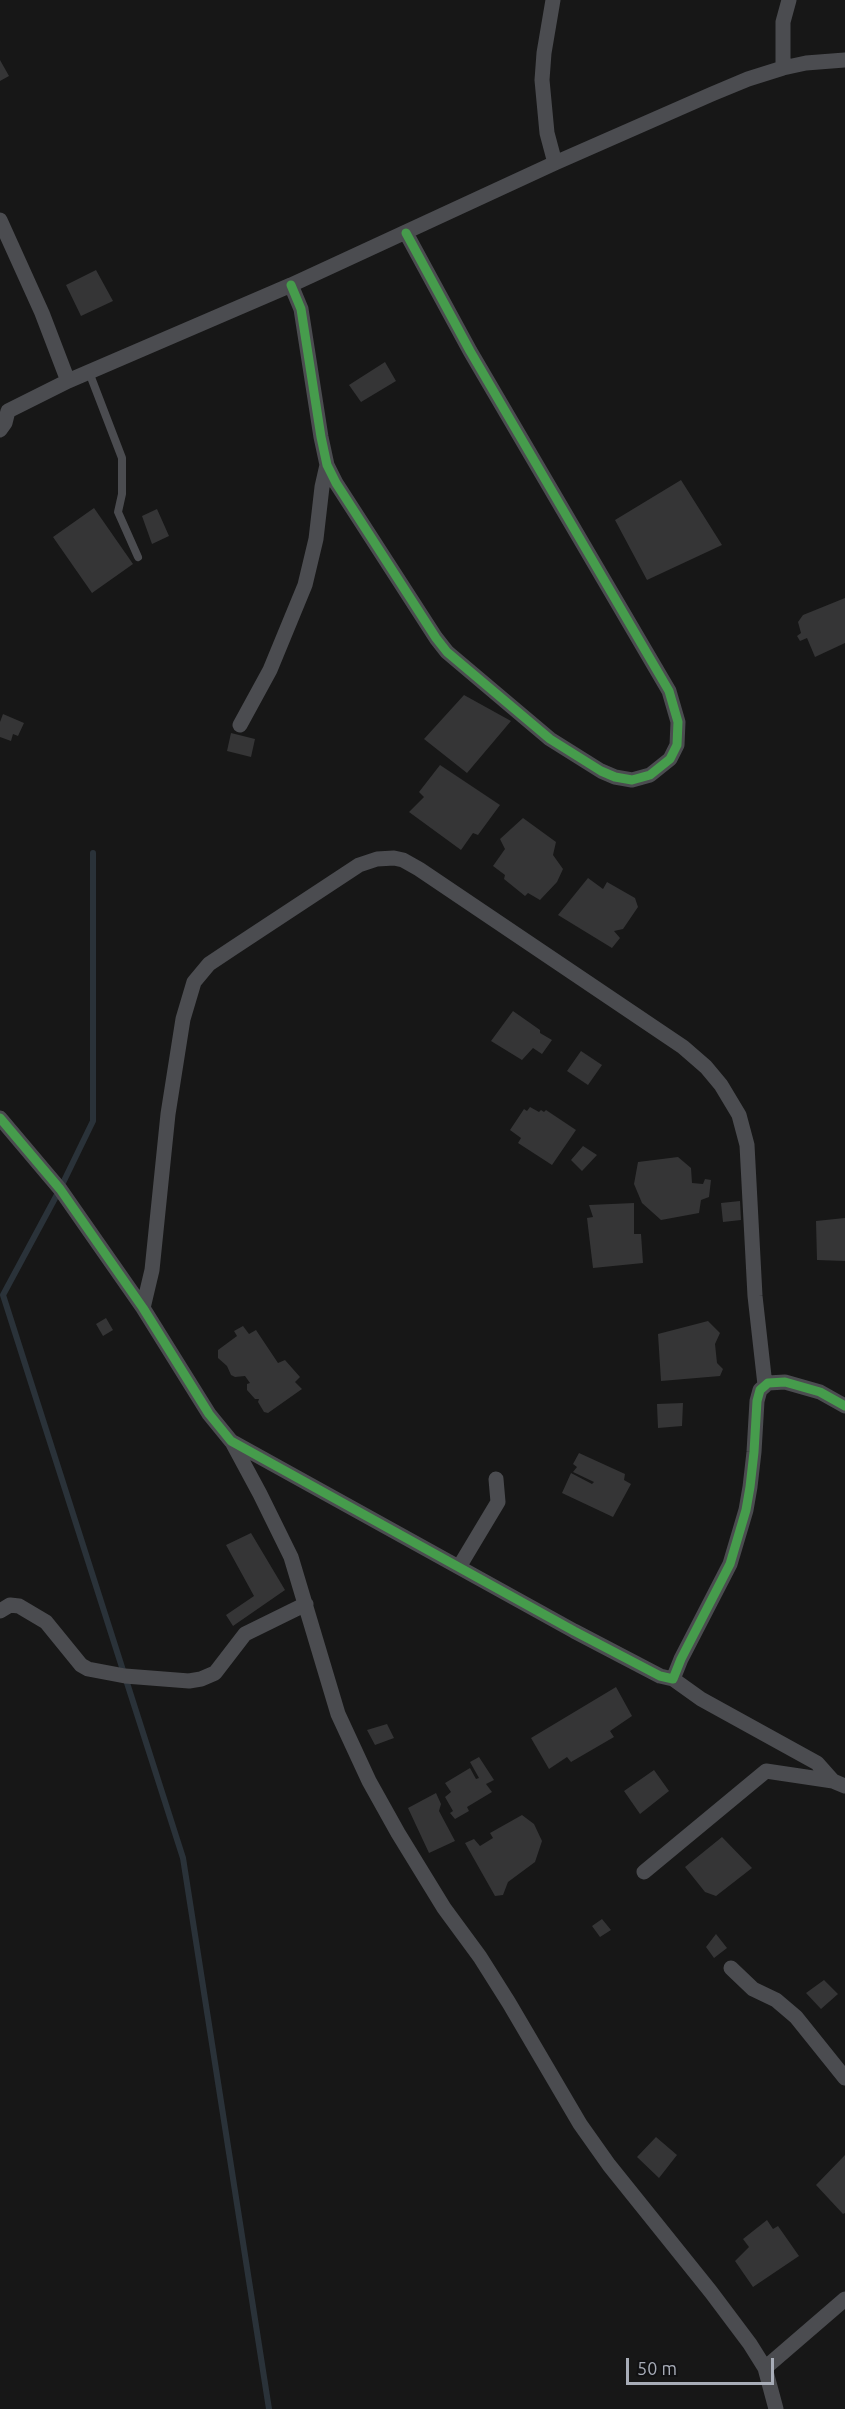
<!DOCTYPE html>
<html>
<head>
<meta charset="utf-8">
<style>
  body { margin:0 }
  #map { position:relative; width:845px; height:2409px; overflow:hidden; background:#171717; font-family:Ubuntu,sans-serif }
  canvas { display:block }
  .scale { position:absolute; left:626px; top:2358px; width:148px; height:27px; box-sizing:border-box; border:3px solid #a8adb8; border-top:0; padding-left:8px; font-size:18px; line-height:21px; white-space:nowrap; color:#a8adb8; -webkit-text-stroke:4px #111113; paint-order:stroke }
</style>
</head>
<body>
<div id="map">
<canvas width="845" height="2409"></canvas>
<div class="scale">50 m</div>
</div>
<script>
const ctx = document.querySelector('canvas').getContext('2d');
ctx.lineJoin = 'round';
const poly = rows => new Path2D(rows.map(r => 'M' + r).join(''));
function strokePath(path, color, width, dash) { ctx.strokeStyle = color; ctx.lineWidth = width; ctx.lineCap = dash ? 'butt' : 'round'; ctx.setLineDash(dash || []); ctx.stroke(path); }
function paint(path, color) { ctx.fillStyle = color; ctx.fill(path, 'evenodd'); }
strokePath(poly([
  [93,853,93,1121,60,1189,3,1295,183,1858,269,2409]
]), '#2a3239', 6);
paint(poly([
  [0,60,9,76,0,81],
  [96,270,113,301,81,316,66,285],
  [385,362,396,381,361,402,349,385],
  [681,480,722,545,647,580,615,520],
  [94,508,133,564,92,593,53,537],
  [157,509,169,536,152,544,142,516],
  [845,598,845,643,815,657,807,638,800,641,797,636,801,633,798,622,803,615],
  [464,695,511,721,467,773,424,739],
  [3,714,24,723,18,736,13,734,11,741,0,737,0,722],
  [231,733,255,739,251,757,227,751],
  [440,765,500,805,478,835,473,833,461,850,409,812,424,797,419,792],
  [523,818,556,842,553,855,563,869,557,882,540,900,528,893,525,896,504,879,505,875,493,866,505,849,500,839],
  [588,878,603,889,607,882,635,898,638,907,623,929,614,931,620,938,612,948,558,915],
  [513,1011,540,1030,540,1033,552,1040,542,1054,533,1048,522,1060,491,1041],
  [581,1051,602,1065,588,1085,567,1071],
  [530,1107,539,1112,541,1110,544,1112,546,1110,576,1130,552,1165,518,1143,521,1138,510,1130,524,1109,527,1111],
  [583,1146,597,1155,582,1171,571,1160],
  [678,1157,691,1168,692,1183,703,1184,705,1179,711,1180,709,1197,701,1200,699,1213,661,1220,642,1203,634,1184,638,1162],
  [740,1201,741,1220,723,1222,721,1203],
  [634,1203,634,1234,641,1234,643,1263,593,1268,587,1218,593,1217,589,1205],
  [845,1218,845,1261,817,1260,816,1221],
  [106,1318,113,1330,103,1336,96,1324],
  [708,1321,720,1333,715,1344,717,1363,723,1369,720,1376,661,1381,658,1334],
  [243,1326,249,1334,256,1330,278,1363,285,1360,300,1377,295,1382,302,1389,268,1413,264,1412,258,1402,259,1399,255,1399,247,1390,247,1384,250,1383,245,1376,235,1377,231,1375,227,1366,218,1358,218,1350,237,1336,234,1331],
  [683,1403,682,1426,658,1428,657,1404],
  [579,1453,625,1474,624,1480,631,1484,613,1517,562,1493,571,1473,592,1484,594,1482,573,1472,577,1467,573,1464],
  [251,1533,285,1590,233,1626,226,1615,254,1596,226,1545],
  [616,1687,632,1716,610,1731,614,1737,571,1762,567,1757,549,1769,531,1738],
  [387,1724,394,1738,375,1745,367,1730],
  [479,1757,494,1780,486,1784,492,1792,467,1807,469,1811,455,1819,450,1813,453,1811,445,1797,451,1792,445,1783,470,1768,476,1779,479,1778,470,1762],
  [654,1770,669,1791,640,1814,624,1791],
  [436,1793,441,1804,439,1811,455,1841,429,1853,408,1808],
  [522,1815,534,1824,542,1841,535,1862,508,1882,503,1895,495,1896,465,1843,474,1839,480,1846,493,1838,490,1833],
  [722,1837,752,1868,716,1896,705,1892,685,1867],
  [602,1919,611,1930,600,1937,592,1926],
  [716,1934,727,1948,714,1958,706,1947],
  [824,1980,838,1994,821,2009,806,1993],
  [656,2137,677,2155,659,2178,637,2157],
  [845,2155,845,2213,843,2214,816,2185],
  [767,2220,773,2229,778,2226,799,2256,753,2287,735,2261,749,2247,743,2239]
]), '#353536');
strokePath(poly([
  [89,372,122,458,122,494,118,512,138,557]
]), '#4b4c50', 8);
strokePath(poly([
  [553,0,544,53,542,80,547,133,555,163],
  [783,68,783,22,789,0],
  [0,220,42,313,68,381],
  [291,285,301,309,321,437,327,465,336,483,436,638,447,652,550,739,601,771,615,777,632,780,650,775,670,759,677,745,678,722,669,691,470,351,406,233],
  [0,430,5,423,8,411,68,381,291,285,555,163,712,94,748,79,783,68,806,63,845,60],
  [240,725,270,670,305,585,316,539,322,487,327,465],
  [0,1118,60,1189,143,1308,209,1414,231,1441,574,1631,660,1676,673,1679,681,1659,730,1564,746,1510,750,1487,754,1452,757,1401,760,1390,768,1383,785,1382,820,1392,845,1406],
  [143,1308,152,1270,168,1114,183,1019,194,982,209,964,233,948,359,865,377,859,394,858,403,860,419,869,683,1047,706,1067,721,1085,739,1115,747,1145,755,1296,765,1385],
  [232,1442,260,1494,291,1557,338,1714,369,1781,398,1833,444,1908,480,1957,509,2003,580,2124,609,2165,711,2292,750,2344,765,2368,776,2409],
  [459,1567,498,1502,496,1479],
  [0,1611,10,1605,19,1606,46,1622,81,1665,88,1669,125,1676,189,1681,201,1679,215,1673,245,1634,306,1604],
  [673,1679,701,1699,817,1763,833,1781,845,1786],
  [644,1872,766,1771,833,1781],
  [731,1968,753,1989,776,2000,796,2017,845,2078],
  [765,2368,845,2299]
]), '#4b4c50', 15);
strokePath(poly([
  [291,285,301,309,321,437,327,465,336,483,436,638,447,652,550,739,601,771,615,777,632,780,650,775,670,759,677,745,678,722,669,691,470,351,406,233],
  [0,1118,60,1189,143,1308,209,1414,231,1441,574,1631,660,1676,673,1679,681,1659,730,1564,746,1510,750,1487,754,1452,757,1401,760,1390,768,1383,785,1382,820,1392,845,1406]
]), '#469c4c', 9);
</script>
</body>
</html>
